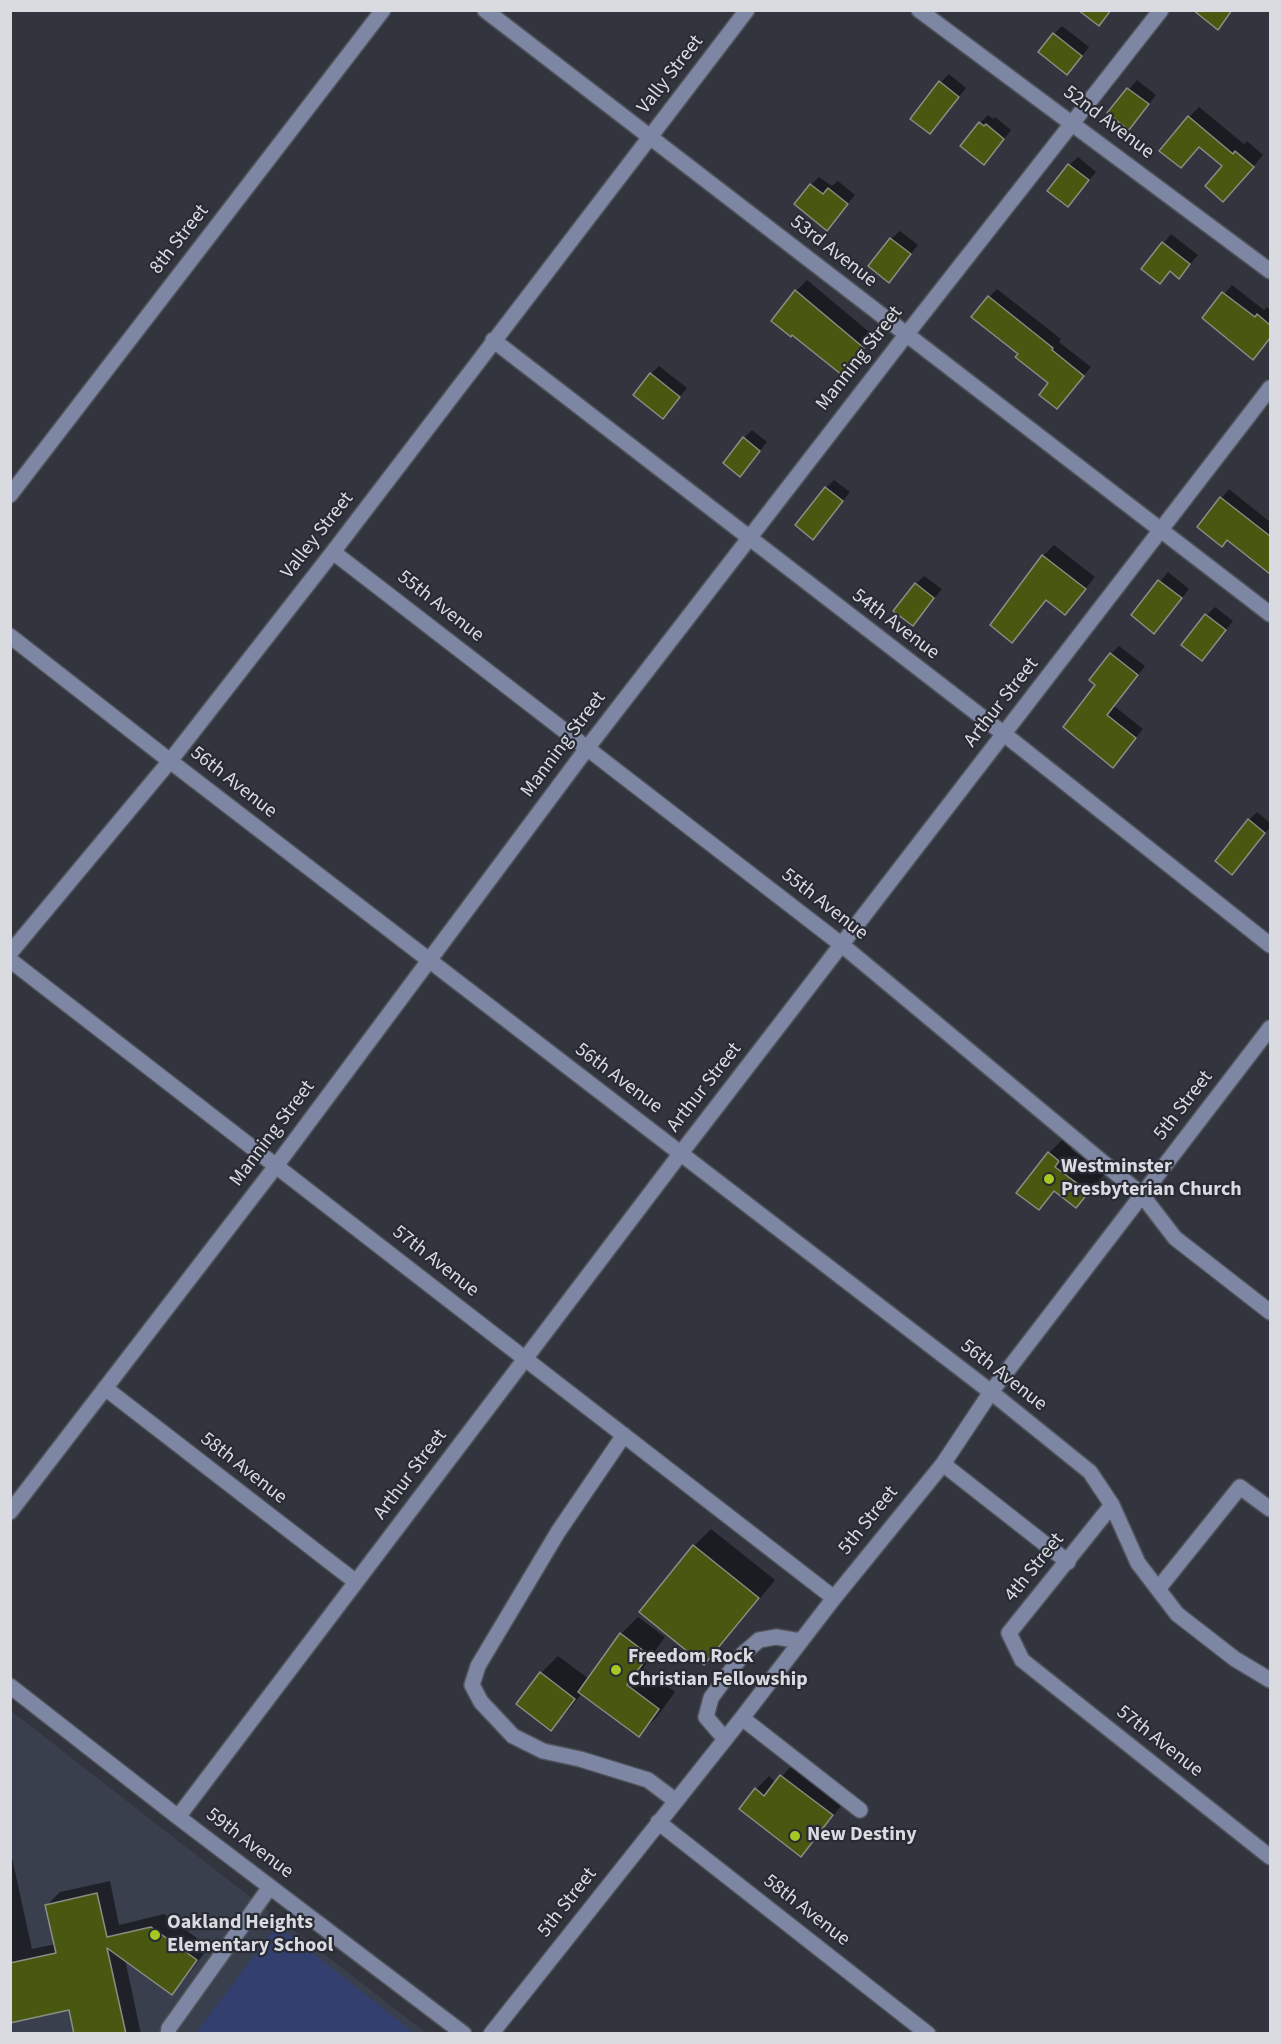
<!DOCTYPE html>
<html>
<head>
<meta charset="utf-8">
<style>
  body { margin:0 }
  #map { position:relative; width:1281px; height:2044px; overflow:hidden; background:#33353e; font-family:"Source Sans 3",sans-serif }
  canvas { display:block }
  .frame { position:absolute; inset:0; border:12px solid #d9dbe0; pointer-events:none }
</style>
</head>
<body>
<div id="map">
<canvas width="1281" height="2044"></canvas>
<div class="frame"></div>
</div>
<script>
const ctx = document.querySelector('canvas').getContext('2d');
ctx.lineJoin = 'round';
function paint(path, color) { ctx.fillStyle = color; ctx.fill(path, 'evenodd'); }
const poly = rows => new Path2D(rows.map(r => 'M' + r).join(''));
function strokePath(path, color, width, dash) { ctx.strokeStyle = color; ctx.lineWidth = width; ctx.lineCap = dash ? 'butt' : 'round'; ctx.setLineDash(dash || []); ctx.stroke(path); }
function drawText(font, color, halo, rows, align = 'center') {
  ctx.font = font + ' "Source Sans 3",sans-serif'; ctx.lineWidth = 4.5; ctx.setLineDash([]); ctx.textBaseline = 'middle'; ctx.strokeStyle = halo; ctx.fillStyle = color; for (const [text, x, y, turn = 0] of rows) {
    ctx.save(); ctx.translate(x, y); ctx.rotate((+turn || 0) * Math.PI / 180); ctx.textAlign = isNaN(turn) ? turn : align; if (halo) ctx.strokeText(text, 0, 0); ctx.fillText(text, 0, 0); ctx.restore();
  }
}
paint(poly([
  [10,1710,173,1837,426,2033,11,2033]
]), '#3a3f4d');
paint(poly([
  [277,1925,414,2033,196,2033]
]), '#323f6f');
paint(poly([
  [1062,26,1089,47,1075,65,1054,34],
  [949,74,966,88,938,123,941,82],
  [1137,80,1156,95,1137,120,1109,113],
  [1199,107,1244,144,1247,141,1263,155,1234,190,1224,166,1189,117],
  [988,115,993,119,995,117,1011,130,992,155,980,123],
  [1078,157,1096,172,1068,205,1069,165],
  [819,177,832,186,838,181,855,195,827,229,811,185],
  [900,231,918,245,889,281,891,239],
  [1171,234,1198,255,1179,277,1171,270,1160,282,1143,269],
  [807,280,874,336,842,373,796,291],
  [1232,285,1264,310,1267,307,1270,310,1270,338,1253,358,1204,318],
  [997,289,1061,339,1059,342,1091,367,1057,407,1050,383,1020,354,989,297],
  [659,366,687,388,663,417,651,374],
  [752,430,767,442,740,475,744,438],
  [834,480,850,492,813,538,826,488],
  [1229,489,1270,522,1270,574,1228,539,1199,526],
  [1054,545,1095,577,1065,613,1047,599,1012,641,992,625,1043,556],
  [1168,572,1189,589,1162,623,1133,615],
  [924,576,942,589,913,624,916,584],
  [1215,607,1233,621,1210,651,1207,615],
  [1119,646,1145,666,1114,706,1143,729,1112,766,1098,685,1111,654],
  [1257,812,1270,823,1270,827,1232,873,1249,820],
  [1066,1136,1075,1143,1071,1149,1105,1174,1076,1206,1056,1191,1039,1208,1049,1153],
  [711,1529,775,1580,721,1646,704,1663,694,1546],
  [638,1617,665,1637,643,1668,675,1692,656,1718,639,1735,582,1693,568,1711,551,1729,518,1703,541,1673,558,1656,589,1679,621,1634],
  [794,1763,844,1802,813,1842,800,1855,756,1789,769,1776,776,1783],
  [10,1849,32,1949,56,1944,47,1905,60,1892,110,1881,119,1925,164,1914,209,1947,184,1980,172,1993,125,1959,141,2034,75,2034,70,2009,10,2022]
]), '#0007');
const building = poly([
  [1078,10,1111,10,1099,26,1078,10],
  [1193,10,1232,10,1218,30,1193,10],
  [1053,33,1082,56,1067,75,1038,52,1053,33],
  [939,81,959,97,930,134,910,119,939,81],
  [1127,88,1149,104,1129,130,1107,113,1127,88],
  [1188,116,1233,154,1235,151,1254,167,1223,202,1205,186,1222,166,1199,147,1181,168,1159,151,1188,116],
  [979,122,984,126,986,124,1004,139,984,165,960,146,979,122],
  [1068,164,1089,180,1068,207,1047,191,1068,164],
  [810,184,823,194,828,188,848,204,827,231,794,204,810,184],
  [890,238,911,254,889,283,868,266,890,238],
  [1162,242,1190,264,1179,279,1170,271,1160,284,1141,269,1162,242],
  [795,290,864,348,842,375,792,335,791,337,771,321,795,290],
  [1222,292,1255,317,1257,314,1270,325,1270,338,1253,360,1202,318,1222,292],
  [988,296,1053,348,1052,350,1084,376,1057,409,1039,395,1048,383,1015,357,1018,354,971,317,988,296],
  [650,373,680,397,663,419,633,395,650,373],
  [743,437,760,451,740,477,723,463,743,437],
  [825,487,843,501,813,540,795,525,825,487],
  [1220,497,1270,536,1270,574,1227,540,1222,547,1197,527,1220,497],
  [1042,555,1086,589,1065,615,1046,600,1012,643,990,625,1042,555],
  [1158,580,1182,598,1154,634,1131,615,1158,580],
  [915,583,934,598,913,626,893,611,915,583],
  [1205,614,1226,630,1202,661,1181,645,1205,614],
  [1110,653,1138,675,1107,715,1136,738,1113,768,1063,727,1095,685,1089,680,1110,653],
  [1248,819,1265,833,1232,875,1215,861,1248,819],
  [1048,1152,1059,1161,1055,1167,1089,1192,1076,1208,1054,1191,1039,1210,1016,1193,1048,1152],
  [693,1545,759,1598,704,1665,639,1612,693,1545],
  [620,1633,649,1655,627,1685,659,1709,639,1737,578,1692,620,1633],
  [540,1672,575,1699,551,1731,516,1704,540,1672],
  [780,1775,833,1815,801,1857,739,1809,755,1788,764,1796,780,1775],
  [97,1893,107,1937,151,1927,197,1960,172,1995,107,1948,126,2034,74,2034,69,2010,10,2023,10,1963,56,1953,45,1905,97,1893]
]);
paint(building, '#485810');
strokePath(building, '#8a8d83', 1.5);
const minor = poly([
  [485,10,1270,614],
  [919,10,1270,271],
  [493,340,1004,734,1270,945],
  [10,495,383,10],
  [333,552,842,945,1142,1195,1175,1238,1270,1312],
  [10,636,170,761,991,1392,1090,1472,1112,1505,1138,1563,1177,1614,1235,1659,1270,1680],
  [10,953,170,761,333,552,747,10],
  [10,960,834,1598],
  [105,1388,356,1582],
  [624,1435,558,1532,478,1666,472,1685,481,1702,513,1736,543,1751,580,1759,648,1780,676,1801],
  [943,1464,1068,1562],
  [1112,1505,1009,1633,1022,1660,1270,1857],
  [10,1512,276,1166,588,747,906,335,1161,10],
  [1158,1589,1240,1487,1270,1509],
  [10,1686,178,1817,464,2034],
  [742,1718,860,1810],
  [725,1739,706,1717,711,1698,743,1654,759,1640,776,1637,801,1641],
  [178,1817,681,1153,1270,388],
  [658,1822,928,2034],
  [168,2034,169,2028,270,1887],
  [491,2034,742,1718,834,1598,943,1464,991,1392,1270,1028]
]);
strokePath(minor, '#51535b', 18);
strokePath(minor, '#7d86a2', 15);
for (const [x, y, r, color] of [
  [1049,1179,6,"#a5c822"],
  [616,1670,6,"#a5c822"],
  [795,1836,6,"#a5c822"],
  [155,1935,6,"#a5c822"]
]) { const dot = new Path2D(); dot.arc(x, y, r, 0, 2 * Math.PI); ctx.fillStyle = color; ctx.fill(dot); strokePath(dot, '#292b34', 2); }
drawText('20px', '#d9dbe0', '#292b34', [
  ["Vally Street",671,75,-52],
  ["52nd Avenue",1108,123,37],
  ["8th Street",180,240,-52],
  ["53rd Avenue",833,252,38],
  ["Manning Street",860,359,-52],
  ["Valley Street",318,536,-52],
  ["55th Avenue",440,607,38],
  ["54th Avenue",895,625,37],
  ["Arthur Street",1002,703,-52],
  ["Manning Street",564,745,-53],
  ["56th Avenue",233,783,38],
  ["55th Avenue",824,905,38],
  ["56th Avenue",618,1079,37],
  ["Arthur Street",705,1088,-52],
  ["5th Street",1184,1106,-52],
  ["Manning Street",273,1134,-53],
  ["57th Avenue",435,1262,38],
  ["56th Avenue",1003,1376,38],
  ["58th Avenue",243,1469,38],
  ["Arthur Street",411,1475,-53],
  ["5th Street",869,1521,-51],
  ["4th Street",1035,1568,-51],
  ["57th Avenue",1159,1742,38],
  ["59th Avenue",249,1844,37],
  ["5th Street",568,1903,-52],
  ["58th Avenue",806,1911,38]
]);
drawText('bold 20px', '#d9dbe0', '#292b34', [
  ["Westminster",1061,1168],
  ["Presbyterian Church",1061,1191],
  ["Freedom Rock",628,1658],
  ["Christian Fellowship",628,1681],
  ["New Destiny",807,1836],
  ["Oakland Heights",167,1924],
  ["Elementary School",167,1947]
], 'left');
</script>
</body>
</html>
